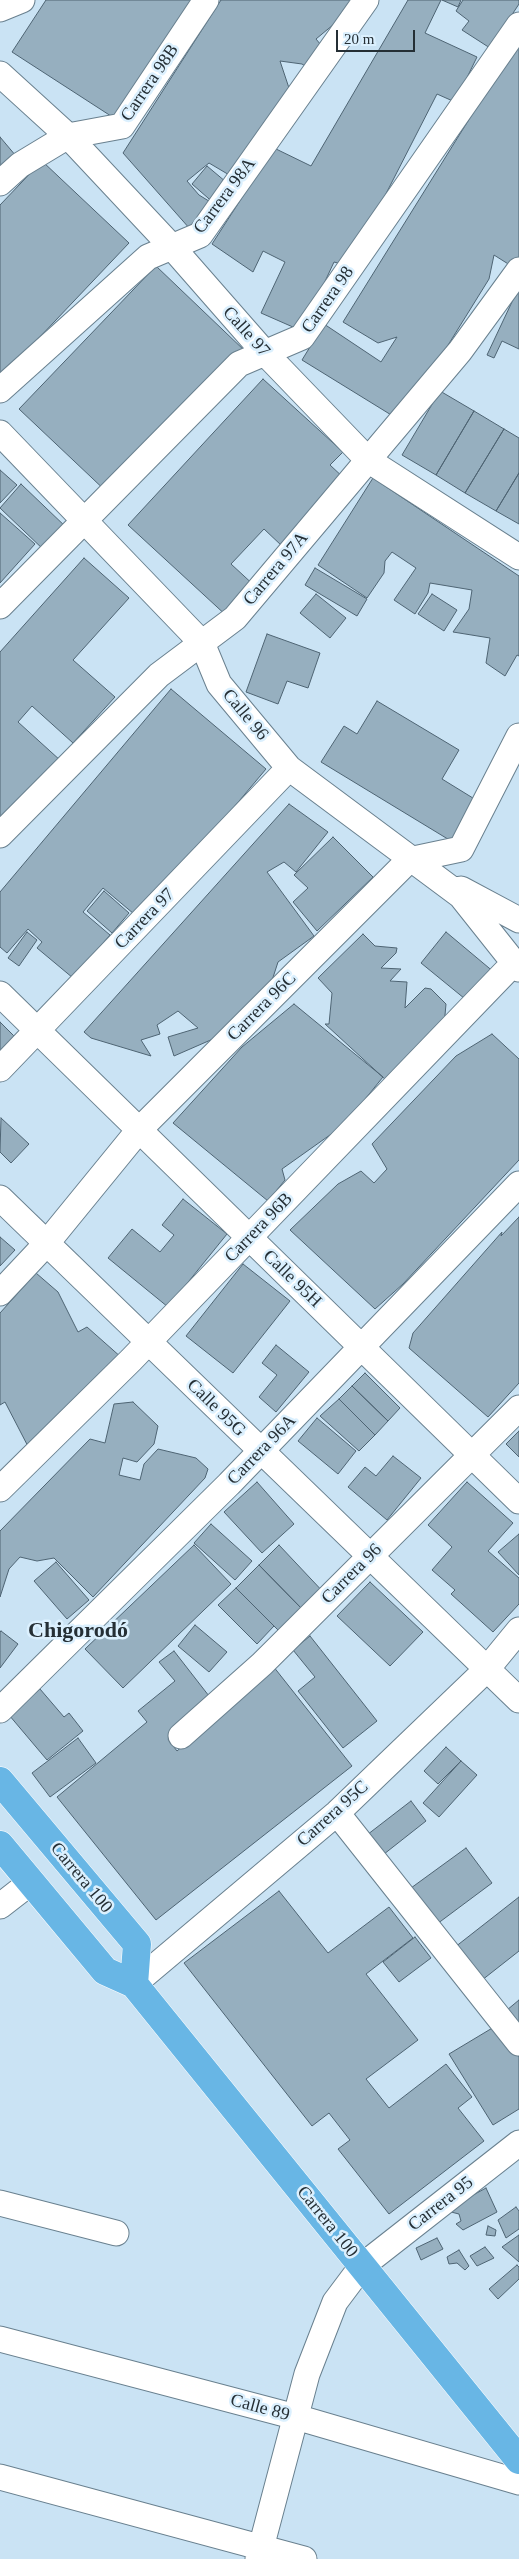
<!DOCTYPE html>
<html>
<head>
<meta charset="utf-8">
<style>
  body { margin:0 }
  #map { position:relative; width:519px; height:2559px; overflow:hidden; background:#cae3f4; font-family:"Times New Roman",serif }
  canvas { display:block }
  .scale { position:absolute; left:336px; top:30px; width:79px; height:22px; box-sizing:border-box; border:2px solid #252f35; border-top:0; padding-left:6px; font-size:15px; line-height:18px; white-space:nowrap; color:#252f35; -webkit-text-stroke:4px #dbf0fe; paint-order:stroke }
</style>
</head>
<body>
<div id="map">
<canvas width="519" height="2559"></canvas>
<div class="scale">20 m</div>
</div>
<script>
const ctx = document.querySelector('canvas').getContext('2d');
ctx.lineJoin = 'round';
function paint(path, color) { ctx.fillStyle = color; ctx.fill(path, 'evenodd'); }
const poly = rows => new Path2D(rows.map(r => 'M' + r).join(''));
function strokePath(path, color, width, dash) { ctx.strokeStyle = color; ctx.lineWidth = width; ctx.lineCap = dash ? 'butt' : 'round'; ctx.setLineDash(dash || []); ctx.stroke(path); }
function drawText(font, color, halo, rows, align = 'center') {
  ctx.font = font + ' "Times New Roman",serif'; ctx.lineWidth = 5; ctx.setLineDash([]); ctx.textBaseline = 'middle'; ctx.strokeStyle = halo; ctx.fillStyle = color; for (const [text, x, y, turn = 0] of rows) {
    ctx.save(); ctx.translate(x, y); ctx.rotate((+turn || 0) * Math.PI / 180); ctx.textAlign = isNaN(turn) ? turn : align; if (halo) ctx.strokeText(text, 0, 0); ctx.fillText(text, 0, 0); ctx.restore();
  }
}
const building = poly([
  [46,0,192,0,114,118,12,52,46,0],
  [221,0,363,0,316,39,326,51,313,71,302,64,280,61,291,94,236,179,209,163,187,181,199,195,217,206,190,229,123,153,221,0],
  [408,0,441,0,425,33,477,57,455,102,437,94,349,266,334,262,302,331,261,313,285,262,263,251,253,272,212,244,274,148,311,166,408,0],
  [442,0,461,0,458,7,442,0],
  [463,0,519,0,519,4,490,48,462,30,469,21,456,11,463,0],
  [519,39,519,258,513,267,494,255,489,279,401,421,302,360,324,324,381,362,397,337,378,343,343,322,519,39],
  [0,137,16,156,0,170,0,137],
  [42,161,129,243,0,379,0,205,42,161],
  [207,166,232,187,216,205,192,184,207,166],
  [156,266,246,352,110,495,19,409,156,266],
  [519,287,519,349,502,341,494,358,487,355,519,287],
  [263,379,343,452,330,465,345,479,282,546,264,529,231,564,257,588,229,618,128,525,263,379],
  [440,391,474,411,436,475,402,455,440,391],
  [474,411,504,429,465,493,436,475,474,411],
  [504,429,519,438,519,473,496,511,465,493,504,429],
  [0,470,17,485,0,503,0,470],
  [519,473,519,524,496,511,519,473],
  [373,478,519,576,519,656,517,655,505,676,486,663,490,638,453,632,469,609,472,590,430,583,428,593,415,614,394,600,416,568,392,552,385,561,384,573,367,598,318,565,373,478],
  [21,484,68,529,46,552,0,508,21,484],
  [0,513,35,544,0,583,0,513],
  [84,558,129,598,73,660,115,697,73,743,32,706,18,722,61,761,0,829,0,652,84,558],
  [315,568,367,599,357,616,305,585,315,568],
  [316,594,346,618,330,638,300,613,316,594],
  [432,594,457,610,444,631,418,614,432,594],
  [267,634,320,653,308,688,287,681,278,704,246,692,267,634],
  [171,689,266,769,140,919,103,888,83,912,110,935,73,978,37,948,42,942,28,929,7,953,0,947,0,892,171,689],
  [377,701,459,750,442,779,481,803,456,844,321,762,344,726,357,734,377,701],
  [289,804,328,832,296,872,284,862,267,872,314,936,278,962,267,996,229,1032,174,1056,168,1037,198,1028,178,1011,157,1025,160,1034,141,1040,151,1056,91,1038,84,1032,289,804],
  [333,837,373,877,317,931,293,902,308,888,294,875,333,837],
  [104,891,129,913,112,933,87,911,104,891],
  [27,932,37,940,19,966,8,958,27,932],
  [446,932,495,973,470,1003,421,963,446,932],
  [363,934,375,946,397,948,396,953,381,968,401,969,390,981,407,982,405,1008,425,988,431,989,446,1004,444,1026,387,1081,325,1024,329,1024,332,993,318,978,363,934],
  [294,1004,383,1077,344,1125,282,1169,285,1180,268,1201,173,1123,242,1047,294,1004],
  [0,1022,16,1038,0,1053,0,1022],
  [492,1034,519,1059,519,1160,403,1284,375,1309,290,1230,338,1184,361,1171,374,1183,387,1169,372,1144,456,1056,492,1034],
  [1,1118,29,1144,11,1163,0,1152,1,1118],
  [183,1199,227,1234,168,1307,108,1258,132,1229,160,1252,174,1235,162,1225,183,1199],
  [519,1217,519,1383,488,1417,409,1348,413,1333,502,1232,501,1236,519,1217],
  [0,1237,15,1250,0,1266,0,1237],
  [243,1264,290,1301,233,1373,186,1336,243,1264],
  [36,1273,58,1292,78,1332,87,1327,122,1358,33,1456,5,1402,0,1405,0,1313,36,1273],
  [276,1345,309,1372,276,1412,259,1397,277,1375,262,1363,276,1345],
  [365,1373,400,1408,388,1421,352,1386,365,1373],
  [352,1386,388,1421,375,1435,339,1399,352,1386],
  [339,1399,375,1435,359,1451,320,1416,339,1399],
  [133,1402,158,1426,154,1444,137,1462,123,1458,119,1475,140,1480,144,1464,158,1449,196,1458,208,1469,205,1478,93,1597,54,1558,37,1561,20,1557,9,1569,0,1597,0,1531,90,1439,105,1443,114,1404,133,1402],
  [317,1418,356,1451,338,1474,298,1441,317,1418],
  [519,1431,519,1457,506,1444,519,1431],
  [393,1456,421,1478,387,1520,348,1487,365,1467,376,1476,393,1456],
  [257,1482,294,1524,262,1553,224,1512,257,1482],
  [467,1482,513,1523,488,1551,519,1578,519,1604,493,1632,451,1594,455,1590,432,1570,452,1547,428,1525,467,1482],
  [211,1524,252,1561,235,1580,194,1543,211,1524],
  [519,1534,519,1575,498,1552,519,1534],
  [194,1545,231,1584,123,1688,85,1649,194,1545],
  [279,1545,327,1596,302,1609,259,1565,279,1545],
  [56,1562,89,1600,67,1619,34,1581,56,1562],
  [259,1565,302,1609,279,1631,236,1588,259,1565],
  [370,1582,423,1632,390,1666,337,1616,370,1582],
  [236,1588,274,1626,257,1644,218,1605,236,1588],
  [195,1625,227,1652,209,1672,178,1646,195,1625],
  [1,1631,18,1644,0,1668,0,1632,1,1631],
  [310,1636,377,1721,343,1748,298,1691,315,1677,293,1650,310,1636],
  [174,1651,209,1696,168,1739,177,1751,273,1666,352,1766,156,1920,57,1797,147,1722,138,1711,175,1681,159,1662,174,1651],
  [40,1689,64,1717,69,1713,83,1731,47,1760,9,1715,40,1689],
  [78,1738,96,1763,50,1797,32,1773,78,1738],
  [446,1747,461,1761,438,1784,424,1771,446,1747],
  [461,1761,477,1775,439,1817,423,1803,461,1761],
  [411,1801,426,1821,379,1858,363,1838,411,1801],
  [466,1848,492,1883,437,1924,411,1888,466,1848],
  [279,1891,328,1953,389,1907,413,1938,366,1974,418,2040,366,2079,389,2108,446,2064,472,2097,458,2108,484,2141,389,2214,338,2149,350,2140,329,2113,312,2126,184,1963,279,1891],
  [519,1897,519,1951,477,1984,450,1951,519,1897],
  [415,1937,431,1958,399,1982,383,1962,415,1937],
  [519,2000,519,2037,501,2015,519,2000],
  [499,2024,519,2057,519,2109,493,2125,449,2054,499,2024],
  [486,2188,497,2212,463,2230,456,2224,461,2221,459,2214,451,2212,451,2207,486,2188],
  [516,2207,519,2211,519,2229,506,2238,498,2220,516,2207],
  [488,2226,496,2230,495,2236,486,2235,488,2226],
  [519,2235,519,2262,502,2247,519,2235],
  [437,2238,443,2249,421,2260,416,2248,437,2238],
  [485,2247,494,2258,477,2266,470,2256,485,2247],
  [459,2250,469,2266,465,2270,457,2263,449,2264,447,2257,459,2250],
  [517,2265,519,2267,519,2279,498,2299,489,2289,517,2265]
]);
paint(building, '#96afbf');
strokePath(building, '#4e6473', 1);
const street = poly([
  [0,9,22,0],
  [0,74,68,136,172,247,264,352,368,460,519,557],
  [0,183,20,165,68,136,122,126,206,0],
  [0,390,148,257,200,235,366,0],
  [0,433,202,643,219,684,289,768,461,896,519,969],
  [0,606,239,364,302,337,519,25],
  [0,835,159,675,235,618,460,351,519,270],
  [461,889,519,920],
  [0,994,519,1501],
  [0,1069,289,768],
  [0,1198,519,1700],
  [0,1293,46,1244,139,1130,409,860,461,849,519,736],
  [0,1489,131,1360,514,963],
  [0,1710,229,1484,519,1184],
  [181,1736,262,1664,519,1408],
  [337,1813,519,2043],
  [0,1906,31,1882],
  [134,1984,337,1813,487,1669,519,1630],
  [0,2203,116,2233],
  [0,2339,296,2417,519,2482],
  [0,2477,304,2559],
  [258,2559,307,2374,335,2302,362,2266,519,2143]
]);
const highway = poly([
  [0,1781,137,1944,134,1984],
  [0,1845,105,1971,134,1984,519,2460]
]);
strokePath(street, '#69808f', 27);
strokePath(highway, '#fff', 29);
strokePath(street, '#fff', 25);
strokePath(highway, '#68b6e5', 28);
drawText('18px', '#252f35', '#dbf0fe', [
  ["Carrera 98B",150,83,-56],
  ["Carrera 98A",225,196,-53],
  ["Carrera 98",328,300,-55],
  ["Calle 97",246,332,48],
  ["Carrera 97A",276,569,-50],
  ["Calle 96",245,715,50],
  ["Carrera 97",145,919,-46],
  ["Carrera 96C",262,1007,-45],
  ["Carrera 96B",259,1228,-46],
  ["Calle 95H",292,1279,44],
  ["Calle 95G",216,1408,44],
  ["Carrera 96A",262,1450,-46],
  ["Carrera 96",352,1574,-45],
  ["Carrera 95C",333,1814,-42],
  ["Carrera 100",81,1878,50],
  ["Carrera 95",441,2204,-38],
  ["Carrera 100",327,2222,51],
  ["Calle 89",260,2408,15]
]);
drawText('bold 22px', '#252f35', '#dbf0fe', [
  ["Chigorodó",78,1631]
]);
</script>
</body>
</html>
